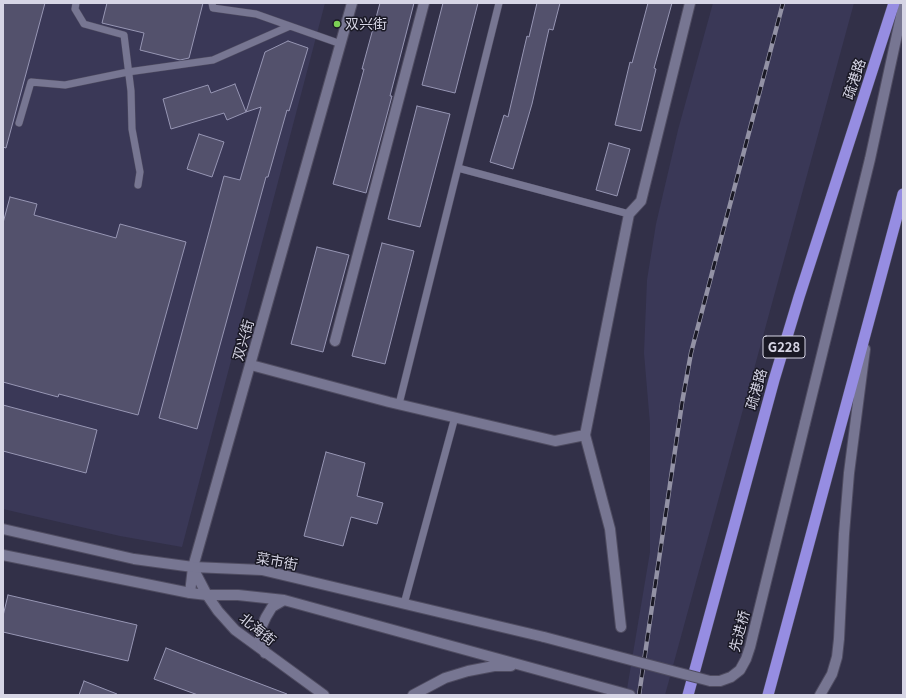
<!DOCTYPE html>
<html>
<head>
<meta charset="utf-8">
<style>
  body { margin:0 }
  #map { position:relative; width:906px; height:698px; overflow:hidden; background:#323048; font-family:Georgia,serif }
  canvas { display:block }
  .frame { position:absolute; inset:0; border:4px solid #d6d5e5; pointer-events:none }
</style>
</head>
<body>
<div id="map">
<canvas width="906" height="698"></canvas>
<div class="frame"></div>
</div>
<script>
const ctx = document.querySelector('canvas').getContext('2d');
ctx.lineJoin = 'round';
function paint(path, color) { ctx.fillStyle = color; ctx.fill(path, 'evenodd'); }
const poly = rows => new Path2D(rows.map(r => 'M' + r).join(''));
function strokePath(path, color, width, dash) { ctx.strokeStyle = color; ctx.lineWidth = width; ctx.lineCap = dash ? 'butt' : 'round'; ctx.setLineDash(dash || []); ctx.stroke(path); }
function drawText(font, color, halo, rows, align = 'center') {
  ctx.font = font + ' Georgia,"Noto Sans SC",serif'; ctx.lineWidth = 3; ctx.setLineDash([]); ctx.textBaseline = 'middle'; ctx.strokeStyle = halo; ctx.fillStyle = color; for (const [text, x, y, turn = 0] of rows) {
    ctx.save(); ctx.translate(x, y); ctx.rotate((+turn || 0) * Math.PI / 180); ctx.textAlign = isNaN(turn) ? turn : align; if (halo) ctx.strokeText(text, 0, 0); ctx.fillText(text, 0, 0); ctx.restore();
  }
}
paint(poly([
  [3,3,325,3,182,547,120,536,3,509],
  [713,3,854,3,665,695,626,695,650,552,650,424,644,353,647,280,656,224,678,130]
]), '#3a3857');
const building = poly([
  [3,3,45,3,6,148,3,147,3,3],
  [107,3,203,3,189,58,180,60,140,50,144,33,102,23,107,3],
  [380,3,414,3,390,96,392,96,366,193,333,184,364,69,362,69,380,3],
  [443,3,478,3,455,93,422,85,443,3],
  [537,3,560,3,553,30,549,29,532,104,513,169,490,162,504,115,508,117,527,36,529,37,537,3],
  [648,3,672,3,654,68,656,69,641,131,615,125,630,62,632,63,648,3],
  [288,41,308,48,289,111,287,110,268,177,266,177,197,429,159,418,224,176,240,180,261,107,246,112,265,52,288,41],
  [235,84,246,112,227,120,224,113,171,129,163,99,208,85,211,93,235,84],
  [417,106,450,114,420,227,388,219,417,106],
  [199,134,224,142,212,177,187,169,199,134],
  [609,143,630,149,617,196,596,190,609,143],
  [10,197,37,204,34,215,116,238,120,224,186,242,138,415,59,394,58,397,3,382,3,223,10,197],
  [382,243,414,251,385,364,352,356,382,243],
  [317,247,349,255,323,352,291,344,317,247],
  [3,405,97,430,86,473,3,451,3,405],
  [326,452,365,463,357,496,383,503,377,524,351,517,343,546,304,536,326,452],
  [8,595,137,625,128,661,3,632,3,616,8,595],
  [166,648,287,694,287,695,198,695,154,679,166,648],
  [84,681,117,694,117,695,79,695,84,681]
]);
paint(building, '#53516c');
strokePath(building, '#9796b4', 1);
const service = poly([
  [76,3,75,9,84,24,124,35,131,91,132,129,140,172,138,185],
  [212,3,213,8,256,14,290,26],
  [19,123,31,82,65,85,128,72,213,60,290,26,341,44],
  [458,168,629,214],
  [399,404,499,3],
  [404,604,455,417]
]);
const minor = poly([
  [335,341,424,3],
  [251,365,389,402,555,441,585,435],
  [621,627,610,529,585,435,629,214,641,201,690,3]
]);
const tertiary = poly([
  [193,568,207,595,218,611,235,630,324,695],
  [190,593,193,567,352,3]
]);
const secondary = poly([
  [805,423,870,159,903,7],
  [3,529,134,559,193,567,262,570,544,637],
  [3,555,190,593,207,595,238,595,284,600,630,695],
  [265,653,260,639,261,628,266,617,272,607,284,600],
  [413,695,445,678,468,671,494,666,511,666],
  [820,695,832,674,837,657,839,639,844,534,849,473,865,349]
]);
const trunk = poly([
  [688,695,774,380,799,297,894,3],
  [768,695,903,194]
]);
strokePath(service, '#4f4c61', 8);
strokePath(minor, '#4f4c61', 12);
strokePath(tertiary, '#4f4c61', 12);
strokePath(secondary, '#4f4c61', 12);
strokePath(trunk, '#4f4c61', 12);
strokePath(service, '#777692', 7);
strokePath(minor, '#777692', 10);
strokePath(tertiary, '#777692', 10);
strokePath(secondary, '#777692', 10);
strokePath(trunk, '#968de2', 11);
const rail = poly([
  [639,695,682,403,691,353,783,3]
]);
strokePath(rail, '#9392a5', 4.5);
strokePath(rail, '#1a1925', 3, [9]);
const secondaryBridge = poly([
  [544,637,710,681,720,681,731,677,740,670,746,659,750,647,805,423]
]);
strokePath(secondaryBridge, '#4f4c61', 12, []);
strokePath(secondaryBridge, '#777692', 10);
for (const [x, y, r, color] of [
  [337,24,4,"#7cd155"]
]) { const dot = new Path2D(); dot.arc(x, y, r, 0, 2 * Math.PI); ctx.fillStyle = color; ctx.fill(dot); strokePath(dot, '#1a1925', 1.5); }
for (const [x, y, w] of [
  [784,347,42]
]) { const box = new Path2D(); box.roundRect(x - w / 2, y - 11, w, 22, 3); ctx.fillStyle = '#1a1925'; ctx.fill(box); strokePath(box, '#d6d5e5', 1); }
drawText('bold 13px', '#d6d5e5', null, [
  ["G228",784,347]
]);
drawText('14px', '#d6d5e5', '#1a1925', [
  ["双兴街",345,24]
], 'left');
drawText('14px', '#d6d5e5', '#1a1925', [
  ["疏港路",854,79,-72],
  ["双兴街",243,340,-74],
  ["疏港路",756,389,-74],
  ["菜市街",277,561,10],
  ["北海街",258,629,39],
  ["先进桥",739,631,-75]
]);
</script>
</body>
</html>
